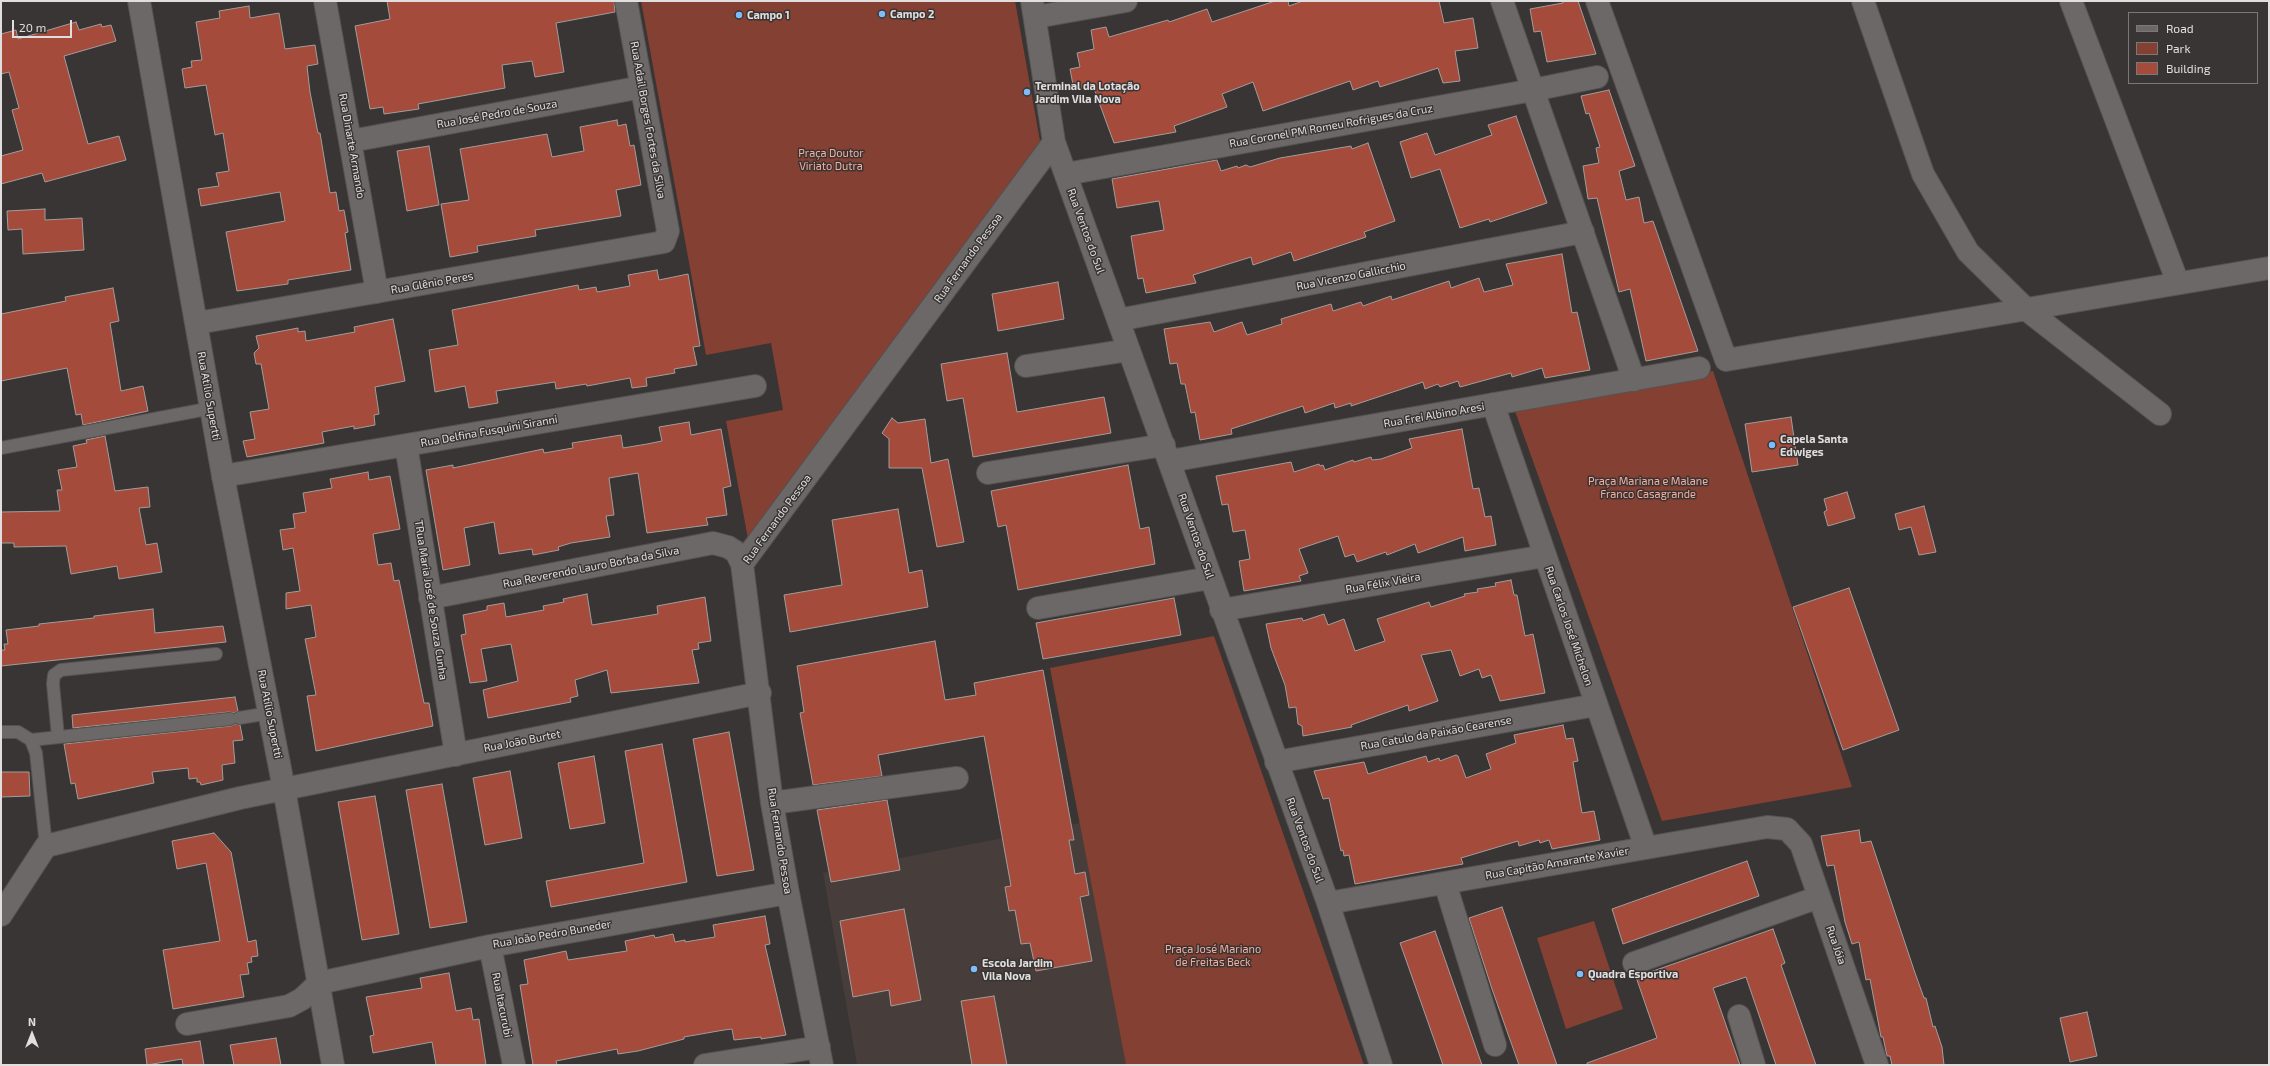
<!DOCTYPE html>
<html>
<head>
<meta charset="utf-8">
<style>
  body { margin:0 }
  #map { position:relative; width:2270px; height:1066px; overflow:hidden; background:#383534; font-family:"Exo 2",sans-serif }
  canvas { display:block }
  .frame { position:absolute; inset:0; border:2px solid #e0dede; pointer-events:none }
  .legend { position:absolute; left:2128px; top:12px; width:130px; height:72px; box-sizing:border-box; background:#383534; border:1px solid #7b7978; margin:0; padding:5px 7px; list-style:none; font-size:12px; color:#e0dede }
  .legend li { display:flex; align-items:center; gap:8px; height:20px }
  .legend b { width:20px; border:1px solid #7b7978 }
  .north { position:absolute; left:12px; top:1014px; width:40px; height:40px; -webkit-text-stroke:3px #383534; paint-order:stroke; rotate:0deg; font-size:11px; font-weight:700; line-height:16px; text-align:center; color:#e0dede }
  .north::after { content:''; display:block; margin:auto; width:14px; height:18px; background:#e0dede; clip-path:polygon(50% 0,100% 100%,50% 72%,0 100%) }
  .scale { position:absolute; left:12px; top:20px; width:60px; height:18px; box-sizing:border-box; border:2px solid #e0dede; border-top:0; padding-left:5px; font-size:12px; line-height:14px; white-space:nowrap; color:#e0dede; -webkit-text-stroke:3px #383534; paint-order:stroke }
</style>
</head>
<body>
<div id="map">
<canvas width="2270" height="1066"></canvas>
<div class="frame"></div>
<ul class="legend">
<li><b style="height:5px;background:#6c6867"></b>Road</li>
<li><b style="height:11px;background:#844033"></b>Park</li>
<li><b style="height:11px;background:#a44b3b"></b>Building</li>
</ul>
<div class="north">N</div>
<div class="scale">20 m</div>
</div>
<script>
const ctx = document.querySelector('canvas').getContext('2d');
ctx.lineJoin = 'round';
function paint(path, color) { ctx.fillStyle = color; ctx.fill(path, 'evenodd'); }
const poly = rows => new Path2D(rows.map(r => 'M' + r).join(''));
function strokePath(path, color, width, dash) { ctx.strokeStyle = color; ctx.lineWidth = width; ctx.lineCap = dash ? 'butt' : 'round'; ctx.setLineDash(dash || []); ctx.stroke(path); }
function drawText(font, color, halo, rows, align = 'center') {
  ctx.font = font + ' "Exo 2",sans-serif'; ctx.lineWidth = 3; ctx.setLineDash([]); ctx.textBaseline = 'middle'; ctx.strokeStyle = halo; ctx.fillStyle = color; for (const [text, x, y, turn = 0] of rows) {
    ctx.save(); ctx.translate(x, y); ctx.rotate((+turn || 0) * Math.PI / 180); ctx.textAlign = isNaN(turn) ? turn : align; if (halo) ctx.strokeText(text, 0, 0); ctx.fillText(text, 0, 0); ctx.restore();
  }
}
paint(poly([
  [1080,823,1126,1065,857,1065,823,873]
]), '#473d3a');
paint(poly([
  [641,1,1015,1,1040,141,749,544,726,421,783,410,771,343,706,355],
  [1713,371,1852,787,1662,821,1515,411],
  [1214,636,1364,1065,1126,1065,1050,668],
  [1594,921,1623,1009,1566,1029,1537,938]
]), '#844033');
const building = poly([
  [387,1,614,1,615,12,556,23,564,72,535,77,532,61,502,65,505,88,418,104,419,109,384,114,383,107,370,109,355,26,390,19,387,1],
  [1275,1,1288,1,1289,6,1303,1,1439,1,1444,23,1473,18,1478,48,1455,51,1460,81,1443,83,1438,68,1380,87,1378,81,1353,90,1350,81,1263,111,1253,82,1222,94,1227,107,1174,126,1176,132,1114,143,1093,86,1074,90,1070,69,1080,67,1077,53,1094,49,1091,30,1106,27,1109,37,1168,20,1169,22,1207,9,1212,22,1275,1],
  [1563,1,1578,1,1596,54,1547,62,1541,31,1534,32,1530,9,1563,3,1563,1],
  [249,6,250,18,279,13,285,49,315,45,318,64,307,66,310,92,318,133,320,133,330,193,336,192,339,211,344,210,348,232,345,233,351,270,288,280,288,284,237,291,226,232,285,221,280,192,201,206,198,189,219,186,216,173,229,171,223,133,215,135,206,85,185,88,182,69,192,67,191,61,202,60,196,22,220,18,219,11,249,6],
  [76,22,79,30,101,24,102,27,111,25,116,41,64,56,88,144,119,136,126,160,45,182,42,173,1,184,1,156,23,150,12,110,19,108,9,72,1,74,1,34,16,30,18,39,76,22],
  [1609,90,1635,166,1619,171,1626,200,1639,197,1644,223,1653,221,1698,351,1646,361,1630,289,1619,292,1597,198,1588,199,1583,166,1599,163,1596,148,1600,147,1589,113,1586,114,1581,96,1609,90],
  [1516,116,1547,203,1490,222,1489,219,1460,228,1440,169,1411,178,1400,142,1427,133,1435,155,1492,135,1488,125,1516,116],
  [617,120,618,126,626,124,630,146,634,145,641,185,616,190,621,216,535,230,536,236,477,246,478,252,450,257,441,204,469,200,460,149,547,134,552,157,584,151,580,127,617,120],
  [1368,143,1395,221,1364,232,1366,237,1294,261,1291,252,1253,265,1251,257,1193,275,1196,283,1146,293,1143,278,1138,279,1131,236,1164,230,1159,201,1117,208,1112,179,1217,160,1221,171,1237,166,1238,168,1246,165,1250,167,1280,158,1351,146,1352,149,1368,143],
  [429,146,439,205,407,211,397,151,429,146],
  [45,209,45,220,82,218,84,250,23,254,22,229,8,230,7,211,45,209],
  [1562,254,1572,313,1577,312,1590,370,1545,378,1542,368,1512,377,1511,373,1460,387,1458,381,1440,387,1438,384,1425,389,1423,382,1351,406,1351,403,1335,408,1334,403,1305,413,1303,406,1231,429,1232,434,1200,440,1195,412,1191,413,1185,384,1181,384,1177,363,1170,364,1164,329,1210,322,1214,332,1242,322,1247,335,1282,324,1281,319,1331,304,1333,311,1361,302,1363,306,1391,296,1392,300,1449,281,1451,288,1479,278,1484,292,1513,285,1506,264,1562,254],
  [657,270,659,280,688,274,700,346,693,347,697,365,674,369,675,373,646,378,647,386,632,388,630,378,587,386,586,384,556,389,555,382,496,391,498,403,469,408,465,386,435,392,429,350,458,345,452,310,578,285,579,290,596,287,597,292,630,286,628,275,657,270],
  [1058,282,1064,319,998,331,992,294,1058,282],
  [113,288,119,321,110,323,121,391,143,386,148,411,83,425,81,414,76,415,67,368,1,381,1,314,66,301,65,297,113,288],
  [393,319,405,381,375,387,379,414,374,415,375,425,354,429,354,426,322,432,324,443,247,457,243,441,255,439,250,412,269,409,261,364,256,364,254,353,259,348,256,336,298,328,298,332,305,331,306,341,355,332,354,327,393,319],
  [1007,353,1017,412,1104,397,1111,433,973,457,963,398,947,401,941,364,1007,353],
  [1791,417,1798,465,1752,472,1745,424,1791,417],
  [892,418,898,423,925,419,931,463,948,459,964,542,937,547,922,468,889,468,889,439,882,433,892,418],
  [689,422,691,435,721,429,731,486,723,488,727,515,706,518,708,525,647,533,638,473,609,478,614,515,606,516,610,537,571,543,558,547,559,550,533,555,532,549,499,554,494,522,464,528,470,565,443,570,426,470,453,465,453,468,543,449,544,453,573,448,572,443,621,435,623,448,647,444,662,441,659,427,689,422],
  [1462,429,1473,489,1479,488,1485,517,1491,516,1496,545,1465,551,1463,537,1418,553,1415,544,1387,555,1386,552,1357,562,1354,554,1345,557,1338,536,1299,549,1308,573,1299,576,1301,581,1244,591,1239,561,1250,559,1245,530,1233,532,1228,504,1222,505,1216,476,1291,462,1294,472,1319,464,1320,466,1323,465,1325,470,1353,460,1354,462,1371,457,1372,460,1381,459,1412,448,1409,439,1462,429],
  [105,436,115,491,148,487,150,507,139,508,146,545,157,543,162,572,119,579,117,566,71,574,66,546,14,547,14,543,1,543,1,512,60,511,57,490,62,490,58,470,77,467,73,446,87,443,86,440,105,436],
  [1128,465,1140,529,1149,527,1155,564,1018,590,1006,525,998,527,991,491,1128,465],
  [368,472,369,480,390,476,400,529,373,534,378,565,391,563,394,581,399,580,424,703,429,703,433,726,316,751,307,696,316,695,305,639,316,637,311,605,286,609,286,593,300,591,293,548,283,550,280,530,295,528,293,514,306,512,303,493,332,488,330,479,368,472],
  [1847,492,1855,518,1828,526,1824,512,1827,510,1824,499,1847,492],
  [1924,506,1936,552,1919,555,1911,527,1899,530,1895,514,1924,506],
  [898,509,909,573,922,570,928,607,790,632,784,595,842,585,832,520,898,509],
  [1511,580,1514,595,1517,595,1525,636,1533,634,1545,693,1500,701,1491,675,1482,678,1479,669,1460,676,1451,650,1421,655,1438,701,1409,711,1408,705,1351,725,1352,727,1303,736,1302,726,1298,724,1296,707,1289,708,1285,685,1271,648,1266,624,1302,618,1303,621,1324,614,1328,625,1344,619,1355,651,1385,641,1377,619,1429,602,1431,607,1465,596,1464,594,1478,592,1477,589,1496,586,1495,583,1511,580],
  [1849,588,1899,730,1843,750,1793,607,1849,588],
  [587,594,592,625,658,614,657,606,705,597,711,641,698,643,699,649,692,650,699,683,611,693,607,670,575,680,578,696,570,698,571,702,488,718,483,690,518,681,511,644,481,649,487,681,470,683,461,635,466,634,463,615,487,610,487,606,504,603,506,617,544,610,543,606,564,602,563,599,587,594],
  [1174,598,1181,635,1043,659,1036,623,1174,598],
  [153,609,155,633,223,626,226,642,1,666,1,650,5,650,4,644,8,644,6,630,39,626,39,624,94,618,94,616,153,609],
  [935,641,945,700,976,695,974,683,1043,670,1074,840,1069,840,1075,874,1085,872,1089,895,1080,897,1092,961,1036,971,1030,943,1021,944,1015,910,1009,911,1005,887,1011,886,984,736,878,755,882,776,813,785,800,713,804,712,797,666,935,641],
  [235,697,238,711,234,713,229,712,73,728,72,715,235,697],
  [235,724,240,725,243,740,233,741,235,763,222,765,223,780,201,785,200,782,197,782,197,778,189,779,188,768,152,772,154,783,78,799,75,783,71,784,64,744,231,726,235,724],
  [1563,725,1566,739,1573,738,1578,761,1573,762,1582,813,1594,811,1600,840,1552,849,1549,840,1540,843,1539,840,1519,846,1518,841,1461,858,1463,864,1355,884,1349,855,1344,856,1343,850,1341,851,1329,798,1323,799,1314,771,1364,762,1368,774,1426,756,1428,762,1439,758,1440,761,1456,755,1458,756,1466,778,1491,769,1486,754,1516,743,1514,735,1563,725],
  [729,732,754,870,717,876,693,739,729,732],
  [662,744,687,882,551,907,546,881,644,863,625,751,662,744],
  [594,756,605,823,570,829,558,763,594,756],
  [510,771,522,838,485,845,473,778,510,771],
  [1,772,29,772,30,796,1,797,1,772],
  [442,784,467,922,430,928,406,790,442,784],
  [375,796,399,934,362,940,338,802,375,796],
  [887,800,900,870,831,882,817,810,887,800],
  [1859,830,1861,843,1871,841,1914,970,1924,998,1926,998,1933,1027,1935,1026,1942,1047,1944,1065,1892,1065,1890,1056,1887,1056,1883,1037,1881,1037,1870,979,1866,980,1859,942,1852,944,1845,922,1834,865,1827,866,1821,836,1859,830],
  [214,833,231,852,248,942,256,940,258,956,251,957,252,962,247,963,249,974,240,975,244,997,173,1009,163,950,220,941,206,863,177,869,172,841,214,833],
  [1747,861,1759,896,1623,944,1612,909,1747,861],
  [1502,907,1528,982,1557,1065,1519,1065,1492,989,1469,918,1502,907],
  [904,909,921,1000,891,1006,889,990,853,997,840,921,904,909],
  [765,916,770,944,765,945,786,1035,761,1039,761,1037,734,1040,732,1029,724,1030,684,1037,684,1039,638,1051,618,1054,617,1049,556,1061,557,1065,533,1065,520,985,528,984,524,960,566,951,568,960,627,951,625,941,654,935,655,938,673,934,675,942,685,940,685,942,715,937,713,925,765,916],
  [1773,929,1785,963,1781,965,1816,1065,1776,1065,1746,977,1713,988,1740,1065,1587,1065,1587,1063,1657,1038,1636,977,1773,929],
  [1435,931,1456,991,1482,1065,1443,1065,1423,1008,1400,943,1435,931],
  [449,973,456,1011,471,1008,473,1020,479,1019,486,1065,436,1065,432,1042,373,1053,370,1036,374,1035,366,997,422,988,420,978,449,973],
  [994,996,1007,1065,972,1065,961,1001,994,996],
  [2087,1012,2097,1056,2070,1062,2060,1018,2087,1012],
  [276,1038,281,1065,234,1065,230,1045,276,1038],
  [200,1041,204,1065,183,1065,182,1059,147,1065,145,1049,200,1041]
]);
paint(building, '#a44b3b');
strokePath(building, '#a19d9c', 1);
const lane = poly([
  [1,448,212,408],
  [239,718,270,713],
  [1,732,18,732,31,740,36,753,46,846],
  [58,737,53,684,54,675,61,670,216,654],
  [31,740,230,719]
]);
const street = poly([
  [325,1,377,292],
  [1032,1,1054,142,1328,903,1381,1065],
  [1502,1,1634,380],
  [1597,1,1726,360,2269,268],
  [1863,1,1923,174,1968,252,2027,310,2160,414],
  [2071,1,2178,283],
  [1036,17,1126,1],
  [351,141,642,87],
  [1066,174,1533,90,1597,77],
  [1118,320,1583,232],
  [197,323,664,242,668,231,626,1],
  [1026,366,1129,350],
  [1493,404,1646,848],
  [406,445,456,755],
  [1170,461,1699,368],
  [988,473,1164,445],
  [223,476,755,386],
  [742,564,1054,142],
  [430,598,713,543,728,547,736,552,742,564,772,803,788,893,822,1065],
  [1038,608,1210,578],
  [1221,610,1545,556],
  [1276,762,1596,705],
  [284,789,760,693],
  [772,803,957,778],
  [1445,883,1495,1045],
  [1328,903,1767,827,1787,829,1801,844,1877,1065],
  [490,946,514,1065],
  [1634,963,1819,897],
  [1739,1016,1754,1065],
  [187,1024,289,1006,302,999,319,983,490,946,788,893],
  [705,1065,819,1047]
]);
const secondary = poly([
  [139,1,223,476,284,789,333,1065],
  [1,915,46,846,240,798,284,789]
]);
strokePath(lane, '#555252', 14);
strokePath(street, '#555252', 24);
strokePath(secondary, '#555252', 24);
strokePath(lane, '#6c6867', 12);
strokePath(street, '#6c6867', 22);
strokePath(secondary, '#6c6867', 22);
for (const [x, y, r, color] of [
  [882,14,4,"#7fbdfa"],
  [739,15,4,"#7fbdfa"],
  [1027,92,4,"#7fbdfa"],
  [1772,445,4,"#7fbdfa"],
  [974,969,4,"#7fbdfa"],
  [1580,974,4,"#7fbdfa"]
]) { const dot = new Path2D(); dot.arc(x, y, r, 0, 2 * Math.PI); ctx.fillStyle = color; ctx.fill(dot); strokePath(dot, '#383534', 1.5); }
drawText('bold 11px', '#e0dede', '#383534', [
  ["Campo 2",890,14],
  ["Campo 1",747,15],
  ["Terminal da Lotação",1035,86],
  ["Jardim Vila Nova",1035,99],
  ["Capela Santa",1780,439],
  ["Edwiges",1780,452],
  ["Escola Jardim",982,963],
  ["Vila Nova",982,976],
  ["Quadra Esportiva",1588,974]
], 'left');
drawText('11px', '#e0dede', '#383534', [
  ["Rua José Pedro de Souza",497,114,-10],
  ["Rua Adail Borges Fortes da Silva",648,120,80],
  ["Rua Coronel PM Romeu Rofrigues da Cruz",1331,126,-10],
  ["Rua Dinarte Armando",352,146,80],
  ["Rua Ventos do Sul",1086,231,70],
  ["Rua Fernando Pessoa",968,258,-54],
  ["Rua Vicenzo Gallicchio",1351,276,-11],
  ["Rua Glênio Peres",432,283,-10],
  ["Rua Atílio Supertti",209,396,80],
  ["Rua Frei Albino Aresi",1434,415,-10],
  ["Rua Delfina Fusquini Siranni",489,431,-10],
  ["Rua Fernando Pessoa",777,519,-54],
  ["Rua Ventos do Sul",1196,536,71],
  ["Rua Reverendo Lauro Borba da Silva",591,567,-11],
  ["Rua Félix Vieira",1383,583,-10],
  ["TRua Maria José de Souza Cunha",431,600,81],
  ["Rua Carlos José Michelon",1569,626,71],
  ["Rua Atílio Supertti",270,714,79],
  ["Rua Catulo da Paixão Cearense",1436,733,-10],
  ["Rua João Burtet",522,741,-11],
  ["Rua Ventos do Sul",1305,840,70],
  ["Rua Fernando Pessoa",780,841,81],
  ["Rua Capitão Amarante Xavier",1557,863,-10],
  ["Rua João Pedro Buneder",552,934,-10],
  ["Rua Jóia",1836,945,71],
  ["Rua Itacurubi",502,1005,79]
]);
drawText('11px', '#f7ad9d', '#383534', [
  ["Praça Doutor",831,153],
  ["Viriato Dutra",831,166],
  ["Praça Mariana e Malane",1648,481],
  ["Franco Casagrande",1648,494],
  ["Praça José Mariano",1213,949],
  ["de Freitas Beck",1213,962]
]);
</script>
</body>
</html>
